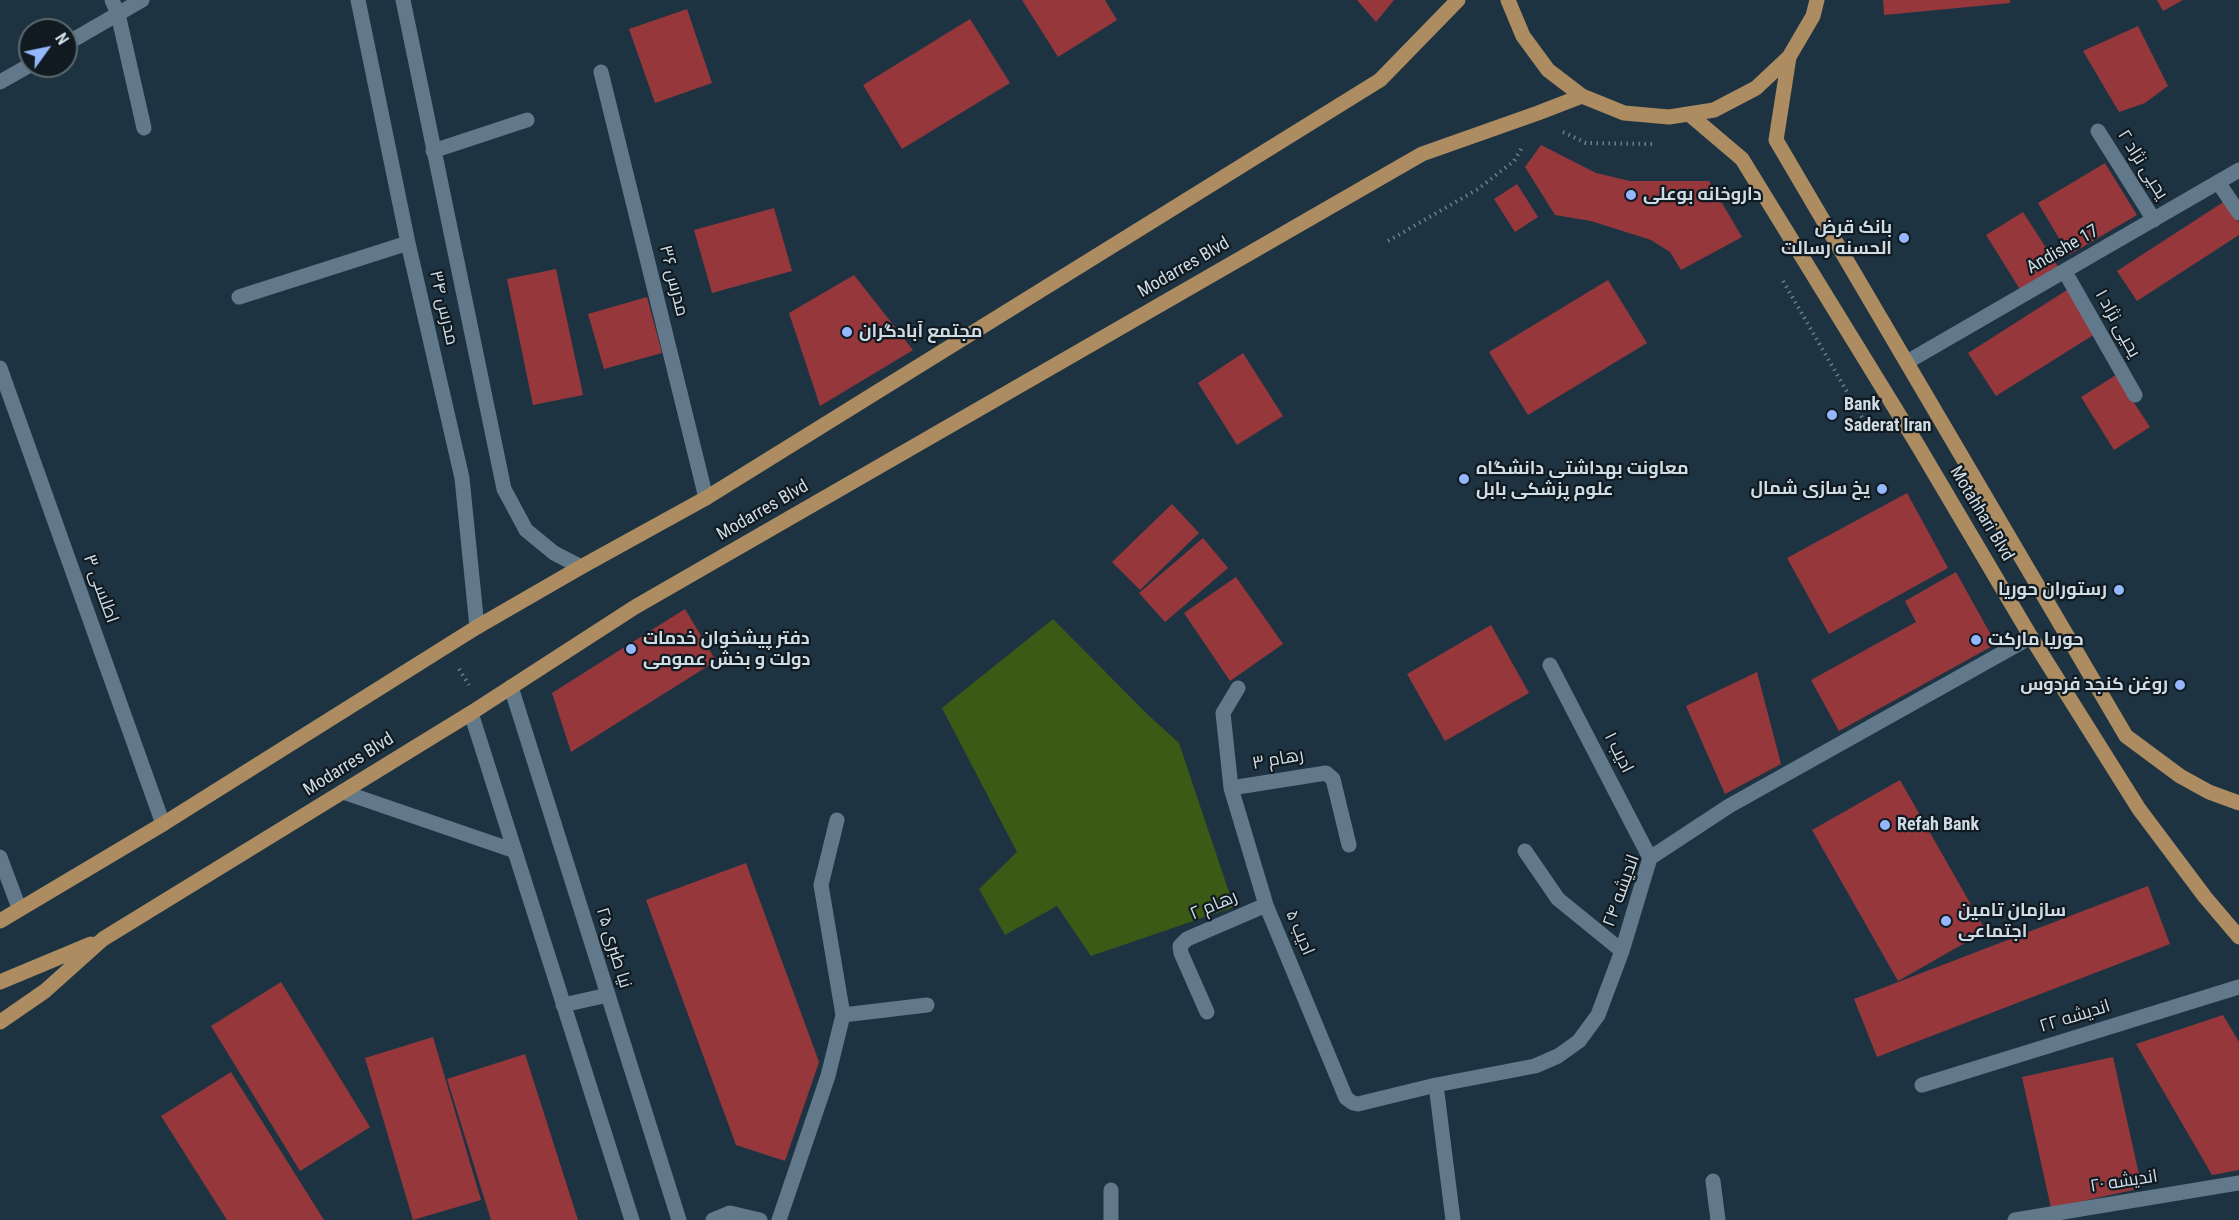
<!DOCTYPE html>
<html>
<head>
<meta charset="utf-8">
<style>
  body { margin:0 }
  #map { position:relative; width:2239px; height:1220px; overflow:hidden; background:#1e3342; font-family:"Roboto Condensed",sans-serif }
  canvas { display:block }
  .north { position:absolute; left:18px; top:18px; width:60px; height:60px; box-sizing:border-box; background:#101a20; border:2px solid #5c686f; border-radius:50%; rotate:57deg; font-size:16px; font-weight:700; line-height:24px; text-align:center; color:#cfdce5 }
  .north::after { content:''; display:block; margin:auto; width:21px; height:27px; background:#94b7fd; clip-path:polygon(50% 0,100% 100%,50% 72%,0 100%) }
</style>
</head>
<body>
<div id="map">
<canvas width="2239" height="1220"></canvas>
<div class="north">N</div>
</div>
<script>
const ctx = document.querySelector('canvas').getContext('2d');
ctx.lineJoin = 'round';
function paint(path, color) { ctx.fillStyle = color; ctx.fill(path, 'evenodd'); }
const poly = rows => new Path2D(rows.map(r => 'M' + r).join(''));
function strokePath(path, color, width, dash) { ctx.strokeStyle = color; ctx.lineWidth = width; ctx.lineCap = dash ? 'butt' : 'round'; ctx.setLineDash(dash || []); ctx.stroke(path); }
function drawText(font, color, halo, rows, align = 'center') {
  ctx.font = font + ' "Roboto Condensed",Cairo,sans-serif'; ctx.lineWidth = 4.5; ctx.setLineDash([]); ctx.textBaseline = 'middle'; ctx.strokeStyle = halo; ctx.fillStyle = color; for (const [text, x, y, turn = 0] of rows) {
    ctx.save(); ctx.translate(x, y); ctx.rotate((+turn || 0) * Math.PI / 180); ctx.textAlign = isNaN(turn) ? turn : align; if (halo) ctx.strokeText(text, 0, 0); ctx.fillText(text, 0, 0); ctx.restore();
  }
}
paint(poly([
  [1053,619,1147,714,1179,743,1234,907,1091,956,1057,906,1005,935,979,889,1017,852,942,708]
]), '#3b5a16');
paint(poly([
  [1022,0,1105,0,1117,20,1058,57],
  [1357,0,1394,0,1376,22],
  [1883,0,2010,0,2010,3,1884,15],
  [2157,0,2183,0,2163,11],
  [687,9,712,83,655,103,629,29],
  [970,19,1010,83,902,149,863,85],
  [2138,26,2168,86,2145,103,2119,112,2083,51],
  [1541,145,1596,173,1630,181,1709,181,1742,237,1681,270,1670,252,1651,240,1591,221,1555,215,1525,167],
  [2105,163,2137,215,2069,255,2038,203],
  [1517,184,1538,217,1515,232,1494,199],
  [2225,201,2239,223,2239,235,2137,301,2117,271],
  [774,208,792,271,712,293,694,230],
  [2023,212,2059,268,2021,291,1986,235],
  [556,269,583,395,533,405,507,279],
  [854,275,913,350,820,406,789,313],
  [1608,280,1647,343,1528,415,1489,352],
  [2067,290,2095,334,1996,396,1968,353],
  [647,297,662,353,604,369,588,314],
  [1243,353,1283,416,1237,445,1198,383],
  [2116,375,2150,427,2114,450,2081,397],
  [1907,493,1948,568,1829,634,1787,558],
  [1172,504,1199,533,1140,590,1112,562],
  [1203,538,1228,568,1165,622,1139,593],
  [1956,572,1996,644,1839,731,1811,680,1916,622,1905,601],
  [1236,577,1283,644,1230,681,1184,613],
  [685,609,716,661,571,752,552,693],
  [1491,625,1529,693,1445,741,1407,674],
  [1757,672,1781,764,1725,794,1686,706],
  [1900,780,1986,931,1898,981,1812,830],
  [746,863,819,1062,785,1161,736,1145,646,900],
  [2148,886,2170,944,1877,1057,1854,999],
  [281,982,370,1127,300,1171,211,1026],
  [2223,1015,2239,1042,2239,1170,2212,1175,2136,1044],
  [433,1037,481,1200,413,1220,365,1058],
  [525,1054,578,1220,491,1220,447,1079],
  [2113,1057,2142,1188,2051,1208,2022,1077],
  [231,1072,324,1220,227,1220,161,1116]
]), '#96373c');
strokePath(poly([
  [1563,132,1586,143,1652,144],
  [1388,241,1478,189,1514,161,1523,146],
  [1783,281,1868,428],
  [459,669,469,685]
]), '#6c7d8a', 4, [1.5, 4.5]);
strokePath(poly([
  [112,0,118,14,144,128],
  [358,0,408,243,462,478,477,627],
  [403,0,504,489,526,530,554,553,581,567],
  [66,44,142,0],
  [601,72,706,498],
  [0,82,30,65],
  [2098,131,2154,220],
  [433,151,527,120],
  [2218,182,2239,213],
  [2065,272,2135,395],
  [239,297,408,243],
  [1907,362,2239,170],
  [0,368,163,824],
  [1550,665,1650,858],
  [511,687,679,1220],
  [1238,688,1223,713,1231,788,1266,905,1346,1098,1353,1103,1358,1104,1436,1085],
  [471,713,632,1220],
  [1231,788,1326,773,1333,779,1349,845],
  [343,792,515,851],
  [1525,851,1558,899,1622,951],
  [0,857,19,908],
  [563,1005,608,995],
  [1207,1012,1181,953,1180,946,1187,939,1266,905],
  [843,1015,927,1005],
  [1922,1085,2239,987],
  [1713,1181,1718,1220],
  [1111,1190,1111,1220],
  [713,1220,730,1213,760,1220],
  [779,1220,828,1076,843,1015,821,885,837,820],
  [1453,1220,1436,1085,1535,1066,1558,1056,1579,1041,1598,1015,1622,951,1650,858,1729,806,2031,637],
  [2015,1220,2239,1183]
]), '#61798a', 15);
strokePath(poly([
  [1508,0,1523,36,1548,70,1582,96,1624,113,1669,117,1714,110,1756,88,1789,57,1813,16,1817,0],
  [1789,57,1776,140,2126,736,2180,776,2209,792,2239,803],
  [1689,114,1742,159,1917,444,2031,637,2139,809,2205,897,2239,937],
  [0,921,163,824,477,627,581,567,706,498,1380,80,1458,0],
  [0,982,91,944],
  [0,1022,45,991,103,939,471,713,635,607,1422,154,1538,113,1582,96]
]), '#ac8c60', 15);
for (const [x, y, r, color] of [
  [1631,195,6,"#94b7fd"],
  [1904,238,6,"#94b7fd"],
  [847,332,6,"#94b7fd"],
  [1832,415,6,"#94b7fd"],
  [1464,479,6,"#94b7fd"],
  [1882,489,6,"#94b7fd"],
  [2119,590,6,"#94b7fd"],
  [1976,640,6,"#94b7fd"],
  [631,649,6,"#94b7fd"],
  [2180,685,6,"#94b7fd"],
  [1885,825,6,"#94b7fd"],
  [1946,921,6,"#94b7fd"]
]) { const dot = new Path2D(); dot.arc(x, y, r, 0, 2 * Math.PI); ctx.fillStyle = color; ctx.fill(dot); strokePath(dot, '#101a20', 2); }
drawText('18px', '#cfdce5', '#101a20', [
  ["یحیی نژاد ۲",2142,165,58],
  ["Andishe 17",2063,250,-30],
  ["Modarres Blvd",1184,268,-30],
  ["مدرس ۳۶",673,281,76],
  ["مدرس ۳۴",443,308,77],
  ["یحیی نژاد ۱",2117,324,61],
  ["Modarres Blvd",763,511,-30],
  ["Motahhari Blvd",1981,514,59],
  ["اطلسی ۳",100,589,70],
  ["ادیب ۱",1618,753,63],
  ["رهام ۳",1278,760,-10],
  ["Modarres Blvd",349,765,-32],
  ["اندیشه ۲۴",1622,891,-70],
  ["رهام ۲",1214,906,-23],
  ["ادیب ۵",1299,933,67],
  ["نیا طبری ۲۵",613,948,73],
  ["اندیشه ۲۲",2075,1017,-17],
  ["اندیشه ۲۰",2124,1182,-9]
]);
drawText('bold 18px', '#cfdce5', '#101a20', [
  ["داروخانه بوعلی",1643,195],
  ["بانک قرض",1892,228,"right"],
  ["الحسنه رسالت",1892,249,"right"],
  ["مجتمع آبادگران",859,332],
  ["Bank",1844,405],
  ["Saderat Iran",1844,426],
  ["معاونت بهداشتی دانشگاه",1476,469],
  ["علوم پزشکی بابل",1476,490],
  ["یخ سازی شمال",1870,489,"right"],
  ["رستوران حوریا",2107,590,"right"],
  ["دفتر پیشخوان خدمات",643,639],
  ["دولت و بخش عمومی",643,660],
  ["حوریا مارکت",1988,640],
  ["روغن کنجد فردوس",2168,685,"right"],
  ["Refah Bank",1897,825],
  ["سازمان تامین",1958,911],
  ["اجتماعی",1958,932]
], 'left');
</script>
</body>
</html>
